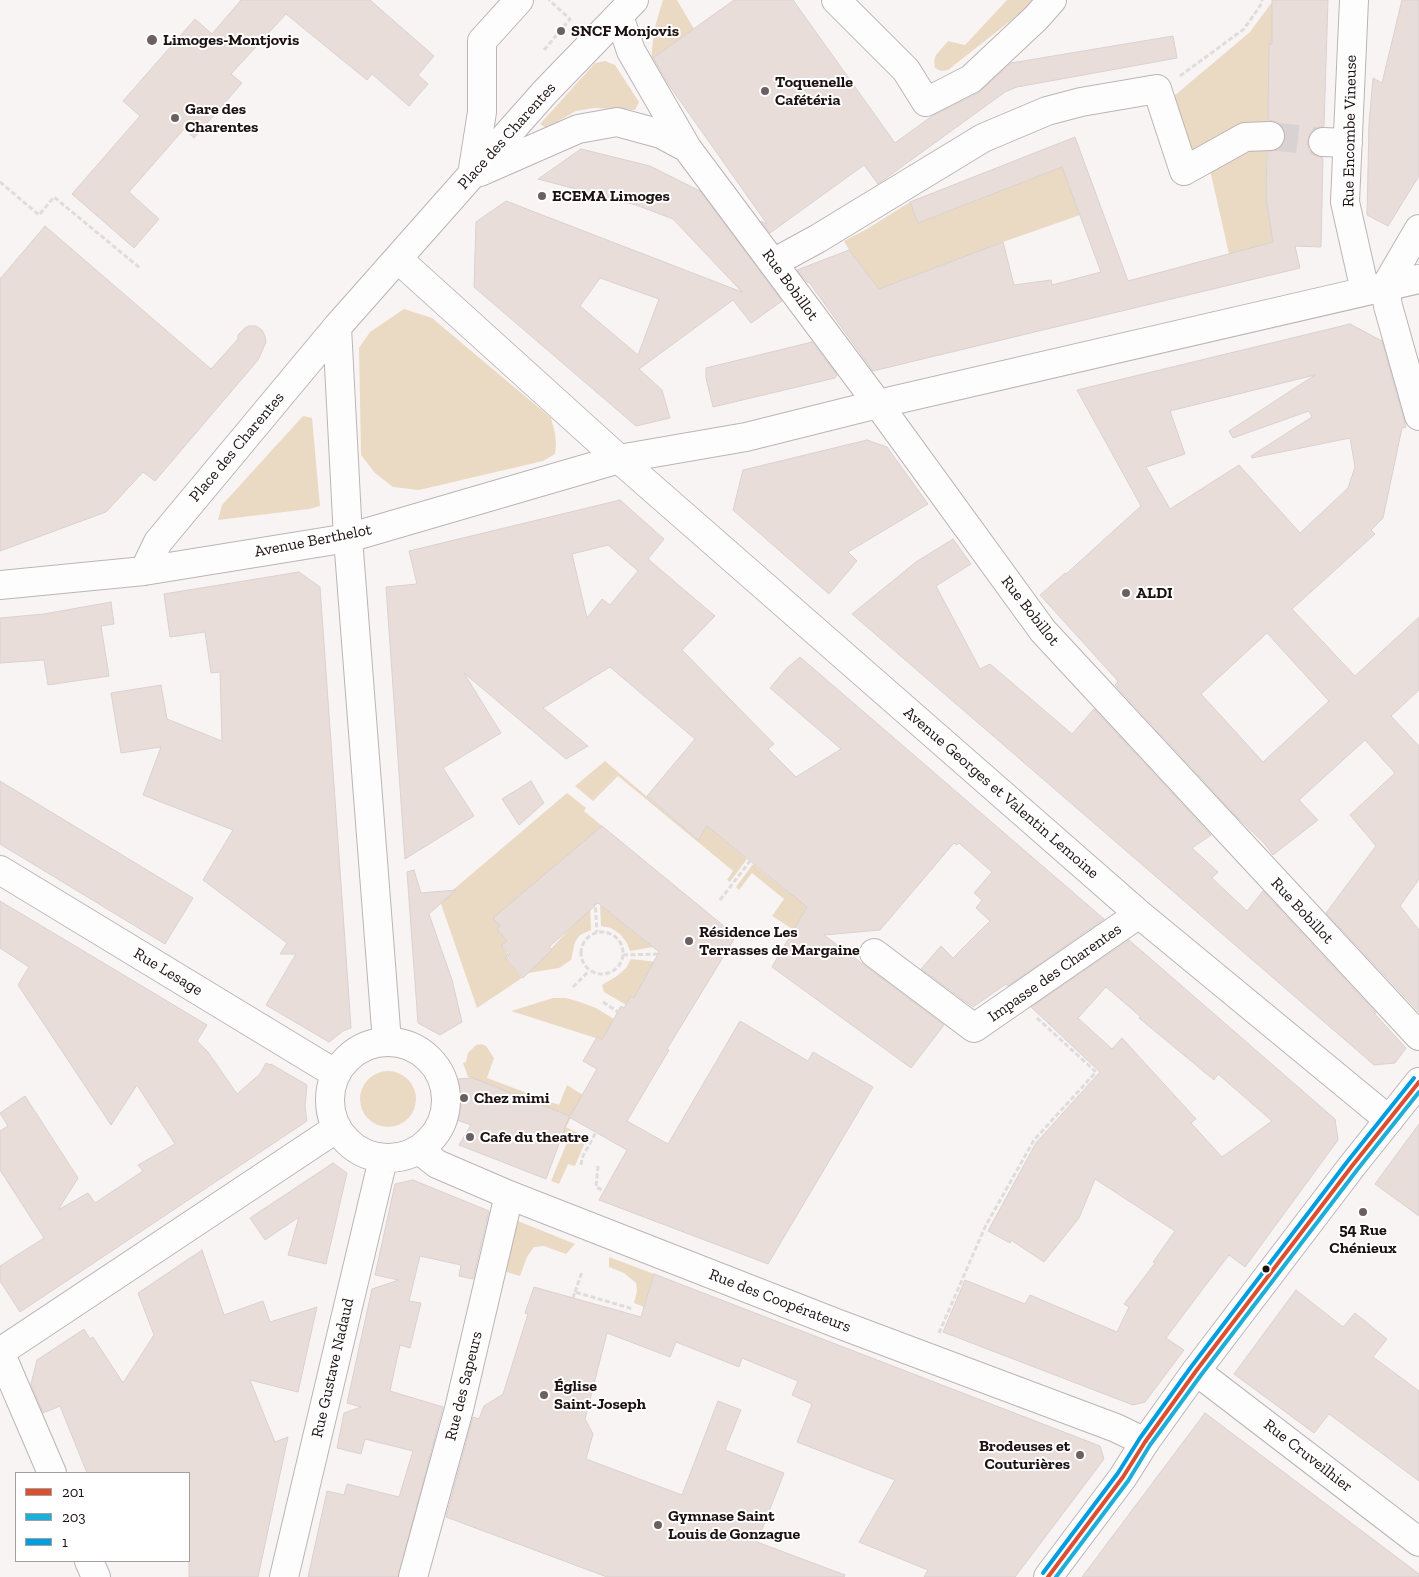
<!DOCTYPE html>
<html>
<head>
<meta charset="utf-8">
<style>
  body { margin:0 }
  #map { position:relative; width:1419px; height:1577px; overflow:hidden; background:#f9f4f4; font-family:"Zilla Slab",serif }
  canvas { display:block }
  .legend { position:absolute; left:15px; top:1472px; width:175px; height:90px; box-sizing:border-box; background:#fff; border:1px solid #a5a0a0; margin:0; padding:6px 9px; list-style:none; font-size:15px; color:#1d1112 }
  .legend li { display:flex; align-items:center; gap:10px; height:25px }
  .legend b { width:25px; border:1px solid #a5a0a0 }
</style>
</head>
<body>
<div id="map">
<canvas width="1419" height="1577"></canvas>
<ul class="legend">
<li><b style="height:6px;background:#dc5032"></b>201</li>
<li><b style="height:6px;background:#1dafda"></b>203</li>
<li><b style="height:6px;background:#009de0"></b>1</li>
</ul>
</div>
<script>
const ctx = document.querySelector('canvas').getContext('2d');
ctx.lineJoin = 'round';
function paint(path, color) { ctx.fillStyle = color; ctx.fill(path, 'evenodd'); }
const poly = rows => new Path2D(rows.map(r => 'M' + r).join(''));
function strokePath(path, color, width, dash) { ctx.strokeStyle = color; ctx.lineWidth = width; ctx.lineCap = dash ? 'butt' : 'round'; ctx.setLineDash(dash || []); ctx.stroke(path); }
function drawText(font, color, halo, rows, align = 'center') {
  ctx.font = font + ' "Zilla Slab",serif'; ctx.lineWidth = 4; ctx.setLineDash([]); ctx.textBaseline = 'middle'; ctx.strokeStyle = halo; ctx.fillStyle = color; for (const [text, x, y, turn = 0] of rows) {
    ctx.save(); ctx.translate(x, y); ctx.rotate((+turn || 0) * Math.PI / 180); ctx.textAlign = isNaN(turn) ? turn : align; if (halo) ctx.strokeText(text, 0, 0); ctx.fillText(text, 0, 0); ctx.restore();
  }
}
paint(poly([
  [663,0,677,0,694,29,651,60,654,30],
  [1007,0,1037,0,948,70,941,71,935,68,934,61,936,55,948,41,965,45],
  [1272,2,1272,44,1269,44,1268,123,1193,153,1174,96,1250,32],
  [605,61,615,65,639,102,635,110,594,108,576,111,546,128,540,124,595,63],
  [1267,146,1266,198,1273,242,1229,254,1210,170,1248,149],
  [1062,167,1080,215,1003,242,879,289,849,250,844,241,867,229,910,202,918,223],
  [404,309,432,318,551,418,555,433,556,445,555,454,543,461,419,490,393,487,375,473,361,455,359,348,370,332],
  [303,416,312,418,320,506,309,509,218,520,222,505],
  [605,761,698,840,729,787,848,838,794,930,772,916,784,899,752,873,739,890,736,887,753,864,789,893,822,853,718,835,747,859,730,882,727,880,733,871,618,776,593,801,575,786],
  [567,793,586,808,584,811,602,826,494,918,500,926,497,929,507,941,502,946,509,955,505,958,522,978,477,1008,440,901],
  [590,904,591,930,580,935,575,942,571,960,559,968,528,973,577,921],
  [600,905,653,947,630,951,627,943,620,934,611,928,601,926],
  [631,959,657,962,648,977,646,976,634,998,631,996,626,1005,604,992,602,985,617,976,626,968],
  [553,998,566,998,577,1001,596,1008,614,1019,602,1040,511,1011],
  [481,1044,486,1046,494,1058,487,1078,559,1105,567,1085,583,1095,566,1127,587,1138,575,1166,568,1164,559,1184,551,1181,568,1140,531,1126,543,1105,468,1077,463,1063,466,1062,468,1053,476,1045],
  '360 1099a28 28 0 1 1 56 0a28 28 0 1 1-56 0Z',
  [513,1219,575,1244,566,1254,544,1246,534,1247,527,1257,520,1276,500,1270],
  [609,1257,654,1274,644,1307,634,1303,637,1291,636,1283,624,1273,609,1267]
]), '#eadac3');
const building = poly([
  [241,0,370,0,434,56,418,75,428,84,409,106,372,74,367,80,286,14,231,74,242,83,194,138,184,129,129,192,159,219,134,248,72,194,140,116,123,101,195,19,212,34,241,0],
  [734,0,793,0,895,143,932,116,978,93,1011,63,1173,36,1177,58,1017,87,1005,92,878,184,864,165,770,233,761,221,767,224,669,85,653,58,734,0],
  [1272,0,1328,0,1324,126,1316,128,1310,133,1307,142,1309,150,1314,155,1323,158,1321,247,1295,246,1300,268,873,371,809,282,808,283,797,270,849,250,879,289,1003,242,1014,285,1051,280,1052,285,1101,272,1062,167,918,223,910,202,1075,137,1128,281,1273,242,1266,198,1267,152,1279,149,1284,144,1286,136,1283,128,1278,122,1268,120,1269,44,1272,44,1272,0],
  [1402,0,1419,0,1419,176,1388,226,1367,215,1369,123,1373,78,1382,83,1402,0],
  [581,149,650,166,700,191,782,301,751,323,733,300,639,369,662,390,670,418,636,426,474,287,476,222,506,201,742,292,673,219,636,205,538,179,581,149],
  [600,278,659,299,638,355,580,306,600,278],
  [45,226,211,369,238,339,238,335,245,328,249,326,256,326,262,330,265,336,266,342,258,360,155,481,143,472,106,512,0,551,0,279,45,226],
  [1350,324,1382,341,1406,427,1402,428,1383,518,1371,530,1375,534,1292,609,1355,676,1419,617,1419,690,1391,716,1419,746,1419,879,1400,906,1419,930,1419,1012,1326,913,1376,846,1350,815,1395,773,1365,740,1299,800,1318,820,1273,855,1264,843,1236,816,1115,685,1118,681,1040,595,1065,573,1066,574,1141,506,1077,390,1350,324],
  [1315,375,1229,431,1233,438,1309,411,1312,417,1251,456,1252,458,1350,438,1355,467,1348,488,1300,533,1239,465,1170,509,1146,467,1185,454,1170,411,1315,375],
  [1267,633,1329,701,1263,762,1201,694,1267,633],
  [812,342,837,375,835,378,713,407,706,378,706,368,812,342],
  [867,440,887,447,928,504,848,552,857,561,829,594,733,510,743,470,867,440],
  [620,500,664,539,648,559,715,616,682,650,774,744,768,749,796,777,841,749,770,688,787,668,800,657,1104,919,1008,986,1006,984,973,1007,921,969,941,946,953,958,990,921,976,908,982,900,974,893,992,872,959,843,957,845,954,843,880,930,824,935,944,1025,911,1068,772,967,807,907,707,826,698,840,647,796,695,739,610,667,543,708,588,746,566,759,464,673,501,733,443,768,474,816,405,859,386,587,417,584,409,551,620,500],
  [608,545,638,571,610,605,602,599,587,618,572,554,608,545],
  [953,539,971,564,936,586,980,669,990,664,1072,734,1094,709,1211,835,1192,848,1218,872,1212,878,1247,911,1263,891,1376,1013,1374,1013,1406,1048,1395,1063,1374,1065,852,614,916,562,953,539],
  [299,572,320,587,342,898,341,898,342,898,351,1028,343,1031,329,1042,266,1005,296,954,280,954,287,943,203,880,233,830,143,795,161,747,121,753,111,693,161,685,167,719,222,741,220,672,211,673,205,632,170,637,164,594,299,572],
  [111,602,114,624,101,626,109,676,48,685,44,660,0,663,0,618,44,614,111,602],
  [0,781,193,898,165,944,0,844,0,781],
  [531,781,544,803,519,825,502,799,531,781],
  [602,826,736,936,667,1049,669,1050,627,1121,668,1144,740,1021,808,1061,813,1052,873,1087,768,1264,599,1200,627,1150,569,1117,546,1179,459,1145,471,1125,457,1120,459,1103,457,1079,473,1078,570,1116,597,1069,583,1061,597,1037,602,1040,621,1006,624,1008,631,996,634,998,659,952,598,903,549,947,552,950,523,978,505,958,510,954,501,946,507,941,497,929,500,926,493,918,602,826],
  [414,870,421,893,456,890,429,914,452,980,462,1022,440,1035,418,1023,407,872,414,870],
  [0,901,207,1025,197,1041,208,1052,237,1094,260,1074,266,1063,270,1065,271,1064,307,1085,305,1107,307,1121,20,1312,0,1281,0,1266,44,1238,0,1170,0,1131,8,1126,0,1113,25,1096,78,1178,58,1210,88,1193,95,1203,143,1171,138,1165,175,1144,137,1085,111,1125,18,985,29,967,0,948,0,901],
  [1129,940,1335,1119,1338,1140,1245,1267,1229,1255,1205,1286,1166,1338,1184,1350,1145,1402,1133,1405,943,1332,965,1280,1025,1304,1030,1295,1117,1332,1129,1307,1124,1304,1155,1263,1153,1262,1175,1231,1095,1179,1079,1218,1044,1262,1011,1240,1010,1243,988,1231,1036,1143,1100,1072,1031,1007,1129,940],
  [1106,987,1141,1017,1139,1018,1214,1080,1218,1074,1272,1121,1222,1157,1191,1123,1196,1119,1122,1038,1112,1049,1078,1018,1106,987],
  [1419,1124,1419,1216,1375,1184,1419,1124],
  [333,1163,347,1173,326,1264,288,1255,299,1217,265,1240,250,1218,333,1163],
  [413,1180,489,1211,473,1279,459,1276,461,1265,420,1256,409,1301,421,1303,410,1348,400,1345,390,1391,443,1407,398,1577,308,1577,327,1491,344,1495,347,1484,399,1497,413,1451,365,1439,361,1454,337,1448,344,1413,361,1407,347,1403,372,1289,399,1280,375,1275,395,1184,413,1180],
  [202,1250,224,1315,263,1301,270,1322,317,1307,298,1392,250,1380,275,1442,288,1437,258,1577,189,1577,189,1473,87,1473,60,1406,43,1413,31,1384,37,1360,84,1329,90,1339,93,1337,123,1383,154,1335,138,1293,202,1250],
  [654,1274,1100,1446,1104,1459,1015,1577,924,1577,928,1570,859,1542,895,1480,797,1442,812,1404,792,1395,798,1381,742,1358,739,1367,676,1342,670,1357,607,1333,585,1419,593,1434,586,1459,682,1495,718,1401,741,1410,725,1450,784,1473,757,1542,845,1575,844,1577,607,1577,446,1517,473,1417,479,1419,484,1406,503,1394,528,1314,525,1313,534,1287,641,1317,654,1274],
  [1296,1290,1343,1327,1355,1313,1387,1339,1373,1357,1419,1391,1419,1481,1329,1414,1314,1433,1234,1374,1296,1290],
  [1205,1413,1419,1574,1419,1577,1082,1577,1205,1413]
]);
paint(building, '#e8ddd9');
strokePath(building, '#d9d1cf', 1);
strokePath(poly([
  [1270,136,1323,142]
]), '#d8d2d2', 28, [28, 14]);
const minor = poly([
  [836,0,906,70,926,102,971,79,1036,18,1052,0],
  [1354,0,1345,202,1365,291],
  [619,16,631,51,687,148,878,404,1043,631,1419,1036],
  [1323,142,1348,143],
  [480,172,578,129,617,122,661,134,687,148],
  [472,175,482,112,482,41,519,0],
  [1419,229,1385,287,1388,306,1419,416],
  [398,259,619,459,1139,914,1389,1120],
  [773,263,817,239,983,138,1047,111,1081,102,1157,89,1184,171,1245,137,1270,136],
  [337,327,348,538,387,1042],
  [144,571,158,542,337,327,545,92,634,0],
  [0,585,144,571,348,538,619,459,746,437,878,404,1419,279],
  [0,870,336,1074],
  [874,953,974,1028,1139,914],
  '330 1100a58 58 0 1 1 116 0a58 58 0 1 1-116 0Z',
  [419,1150,437,1164,509,1195,836,1323,1116,1428,1145,1442],
  [0,1352,337,1128],
  [0,1352,52,1473],
  [1196,1371,1419,1542],
  [89,1561,96,1577],
  [284,1577,383,1159],
  [413,1577,459,1409,509,1195]
]);
const major = poly([
  [1048,1577,1123,1477,1145,1442,1196,1371,1352,1166,1419,1082]
]);
strokePath(minor, '#bcb4b4', 30);
strokePath(major, '#bcb4b4', 30);
strokePath(poly([
  [544,50,570,19,549,0],
  [1180,76,1244,29,1262,3,1262,0],
  [0,182,39,215,54,197,140,268],
  [595,900,597,932],
  [720,900,750,861],
  '581 953a21 21 0 1 1 42 0a21 21 0 1 1-42 0Z',
  [623,955,661,954],
  [573,987,589,971],
  [603,1002,618,1012],
  [581,1165,582,1158,596,1132],
  [598,1166,596,1187,604,1191],
  [575,1292,582,1272],
  [573,1298,575,1292,633,1309],
  [939,1333,985,1227,1034,1140,1096,1072,1037,1018]
]), '#dfdcdc', 3, [5, 2.5]);
strokePath(minor, '#fefdfd', 28);
strokePath(major, '#fefdfd', 28);
strokePath(poly([
  [1048,1577,1123,1477,1145,1442,1196,1371,1352,1166,1419,1082]
]), '#dc5032', 4);
strokePath(poly([
  [1056,1577,1128,1481,1150,1445,1201,1375,1357,1170,1419,1092]
]), '#1dafda', 4);
strokePath(poly([
  [1043,1573,1118,1473,1140,1438,1191,1367,1347,1162,1414,1078]
]), '#009de0', 4);
for (const [x, y, r, color] of [
  [561,31,5,"#6a6061"],
  [152,40,6,"#6a6061"],
  [765,91,5,"#6a6061"],
  [175,118,5,"#6a6061"],
  [542,196,5,"#6a6061"],
  [1126,593,5,"#6a6061"],
  [689,941,5,"#6a6061"],
  [464,1098,5,"#6a6061"],
  [470,1137,5,"#6a6061"],
  [1363,1212,5,"#6a6061"],
  [1266,1269,4.5,"#1d1112"],
  [544,1395,5,"#6a6061"],
  [1080,1455,5,"#6a6061"],
  [658,1525,5,"#6a6061"]
]) { const dot = new Path2D(); dot.arc(x, y, r, 0, 2 * Math.PI); ctx.fillStyle = color; ctx.fill(dot); strokePath(dot, '#fff', 2); }
drawText('bold 16px', '#1d1112', '#fff', [
  ["SNCF Monjovis",571,31],
  ["Limoges-Montjovis",163,40],
  ["Toquenelle",775,82],
  ["Cafétéria",775,100],
  ["Gare des",185,109],
  ["Charentes",185,127],
  ["ECEMA Limoges",552,196],
  ["ALDI",1136,593],
  ["Résidence Les",699,932],
  ["Terrasses de Margaine",699,950],
  ["Chez mimi",474,1098],
  ["Cafe du theatre",480,1137],
  ["54 Rue",1363,1230,"center"],
  ["Chénieux",1363,1248,"center"],
  ["Église",554,1386],
  ["Saint-Joseph",554,1404],
  ["Brodeuses et",1070,1446,"right"],
  ["Couturières",1070,1464,"right"],
  ["Gymnase Saint",668,1516],
  ["Louis de Gonzague",668,1534]
], 'left');
drawText('16px', '#1d1112', '#fff', [
  ["Rue Encombe Vineuse",1350,131,-89],
  ["Place des Charentes",507,136,-48],
  ["Rue Bobillot",790,285,54],
  ["Place des Charentes",237,447,-50],
  ["Avenue Berthelot",313,541,-11],
  ["Rue Bobillot",1030,611,52],
  ["Avenue Georges et Valentin Lemoine",1001,793,41],
  ["Rue Bobillot",1302,911,47],
  ["Rue Lesage",168,972,31],
  ["Impasse des Charentes",1055,973,-35],
  ["Rue des Coopérateurs",780,1301,21],
  ["Rue Gustave Nadaud",333,1368,-77],
  ["Rue des Sapeurs",464,1386,-76],
  ["Rue Cruveilhier",1308,1456,38]
]);
</script>
</body>
</html>
